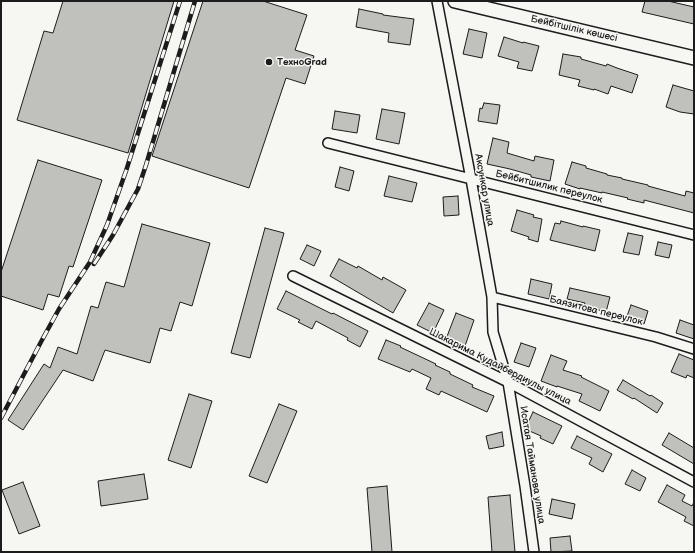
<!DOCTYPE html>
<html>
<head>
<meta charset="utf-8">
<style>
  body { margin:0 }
  #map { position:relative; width:695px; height:553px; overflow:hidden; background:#f6f6f2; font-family:"Balsamiq Sans",sans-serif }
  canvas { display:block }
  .frame { position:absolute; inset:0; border:2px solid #1c1c1c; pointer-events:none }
</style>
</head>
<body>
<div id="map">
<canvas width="695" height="553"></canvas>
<div class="frame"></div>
</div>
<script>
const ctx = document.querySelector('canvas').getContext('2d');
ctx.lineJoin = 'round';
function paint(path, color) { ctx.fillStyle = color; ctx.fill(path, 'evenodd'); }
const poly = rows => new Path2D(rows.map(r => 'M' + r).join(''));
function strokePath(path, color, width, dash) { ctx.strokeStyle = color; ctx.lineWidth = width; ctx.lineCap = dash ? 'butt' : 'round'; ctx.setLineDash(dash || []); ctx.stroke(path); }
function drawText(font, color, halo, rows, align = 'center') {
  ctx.font = font + ' "Balsamiq Sans",sans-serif'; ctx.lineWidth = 3; ctx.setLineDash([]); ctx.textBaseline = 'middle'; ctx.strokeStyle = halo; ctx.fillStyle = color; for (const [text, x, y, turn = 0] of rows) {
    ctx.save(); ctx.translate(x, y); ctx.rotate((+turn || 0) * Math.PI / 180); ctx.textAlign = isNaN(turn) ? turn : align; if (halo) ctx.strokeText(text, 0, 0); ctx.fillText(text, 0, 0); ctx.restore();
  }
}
const building = poly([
  [63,1,174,1,128,153,17,120,44,31,53,33,63,1],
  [203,1,263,1,307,15,295,50,314,56,305,84,286,78,249,188,152,156,203,1],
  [645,1,668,1,694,7,694,24,642,12,645,1],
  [359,9,383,14,383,15,414,19,410,45,388,42,389,33,356,27,359,9],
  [469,29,487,33,482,58,463,54,469,29],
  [504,37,523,43,523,42,539,46,532,71,517,68,519,62,498,56,504,37],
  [563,54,581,57,581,59,606,66,607,64,617,68,638,75,632,93,611,86,608,94,594,89,594,90,578,86,580,80,559,75,563,54],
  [673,85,694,91,694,114,680,112,666,107,673,85],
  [484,103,500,105,497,124,478,121,480,108,482,109,484,103],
  [382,109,405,113,399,144,376,139,382,109],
  [335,111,360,115,357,133,332,129,335,111],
  [493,138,509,142,507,153,534,161,535,156,554,160,550,181,531,177,531,175,510,169,487,164,493,138],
  [38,160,102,180,73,267,69,266,59,297,48,294,43,310,1,296,1,272,38,160],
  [572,162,586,166,586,168,607,174,607,175,622,178,622,179,648,185,648,186,685,196,686,191,694,193,694,213,644,200,644,203,627,199,628,198,602,192,602,193,580,188,580,189,565,184,572,162],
  [340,167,354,171,349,191,335,187,340,167],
  [389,176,417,183,412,202,384,196,389,176],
  [458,196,459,215,444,216,443,197,458,196],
  [517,210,534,215,533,217,542,219,538,242,528,239,529,237,511,231,517,210],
  [561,221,583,227,583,226,600,230,595,251,550,240,555,223,560,224,561,221],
  [142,224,210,243,192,306,180,302,171,331,160,328,150,363,105,350,93,381,63,370,23,430,8,420,44,364,50,368,58,347,77,354,91,306,98,308,106,282,124,287,142,224],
  [265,228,284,233,250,358,231,353,265,228],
  [628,233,643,236,639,255,623,252,628,233],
  [658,242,672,245,669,258,655,255,658,242],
  [307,245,321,251,314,266,300,259,307,245],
  [339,259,357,268,358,266,382,280,383,277,406,290,393,313,330,276,339,259],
  [531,279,552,284,549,299,528,294,531,279],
  [570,288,610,297,606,312,584,306,585,303,567,299,570,288],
  [286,291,332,314,333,313,368,331,360,347,347,340,348,338,316,321,312,329,298,322,300,320,277,309,286,291],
  [429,303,444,310,433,333,417,325,429,303],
  [631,305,648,311,644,324,626,319,631,305],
  [456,313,474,320,465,346,446,339,456,313],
  [680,320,694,325,694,339,676,333,680,320],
  [386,340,401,346,400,347,436,364,435,365,450,372,450,374,473,385,472,387,494,396,487,412,441,391,439,395,426,389,431,378,412,369,410,372,378,359,386,340],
  [521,343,536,348,529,367,514,362,521,343],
  [679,354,694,360,694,378,687,375,686,378,671,372,679,354],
  [551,355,567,361,563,370,582,376,581,377,609,391,600,411,579,401,582,394,557,386,557,387,541,381,551,355],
  [623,380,650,396,651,395,663,403,657,413,634,398,633,399,617,390,623,380],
  [189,394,212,401,191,468,168,460,189,394],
  [279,404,297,411,267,483,249,476,279,404],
  [533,412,562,426,553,444,540,438,541,436,525,429,533,412],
  [502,432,504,446,489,449,486,436,502,432],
  [669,433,694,448,694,464,662,445,669,433],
  [577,436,612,454,603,472,589,464,592,458,571,448,577,436],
  [632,470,646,478,640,491,625,484,632,470],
  [144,474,148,499,101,506,98,481,144,474],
  [23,482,40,526,19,534,2,490,23,482],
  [667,485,685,495,682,501,692,506,694,502,694,526,684,521,686,517,658,502,667,485],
  [387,486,392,552,372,552,367,488,387,486],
  [510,495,515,552,492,552,488,497,510,495],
  [552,499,575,504,572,519,549,514,552,499],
  [570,536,572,551,551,552,550,538,570,536]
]);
paint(building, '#c0c0bd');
strokePath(building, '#1c1c1c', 1);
const street = poly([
  [437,1,471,179,492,297,493,332,508,382,525,486,534,552],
  [328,143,694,235],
  [293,276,508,382,694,482],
  [492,297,656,337,694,349]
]);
const secondary = poly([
  [455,1,694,58]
]);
strokePath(street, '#1c1c1c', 12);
strokePath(secondary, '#1c1c1c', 16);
strokePath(street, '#f6f6f2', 9);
strokePath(secondary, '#f6f6f2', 13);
const rail = poly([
  [94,264,113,235,138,189,146,165,195,1],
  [1,418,42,340,59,309,90,262,107,225,126,171,180,1]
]);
strokePath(rail, '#1c1c1c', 4.5);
strokePath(rail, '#f6f6f2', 3, [9]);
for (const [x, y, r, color] of [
  [269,62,4,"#1c1c1c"]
]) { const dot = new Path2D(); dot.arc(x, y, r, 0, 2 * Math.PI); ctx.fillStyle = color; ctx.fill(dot); strokePath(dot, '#f6f6f2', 1.5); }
drawText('10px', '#1c1c1c', '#f6f6f2', [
  ["Бейбітшілік көшесі",574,29,13],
  ["Бейбитшилик переулок",549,187,14],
  ["Аксункар улица",484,190,80],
  ["Баязитова переулок",596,311,14],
  ["Шакарима Кудайбердиулы улица",500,367,27],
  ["Исатая Тайманова улица",532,465,81]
]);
drawText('bold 10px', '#1c1c1c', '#f6f6f2', [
  ["ТехноGrad",277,62]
], 'left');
</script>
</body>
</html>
